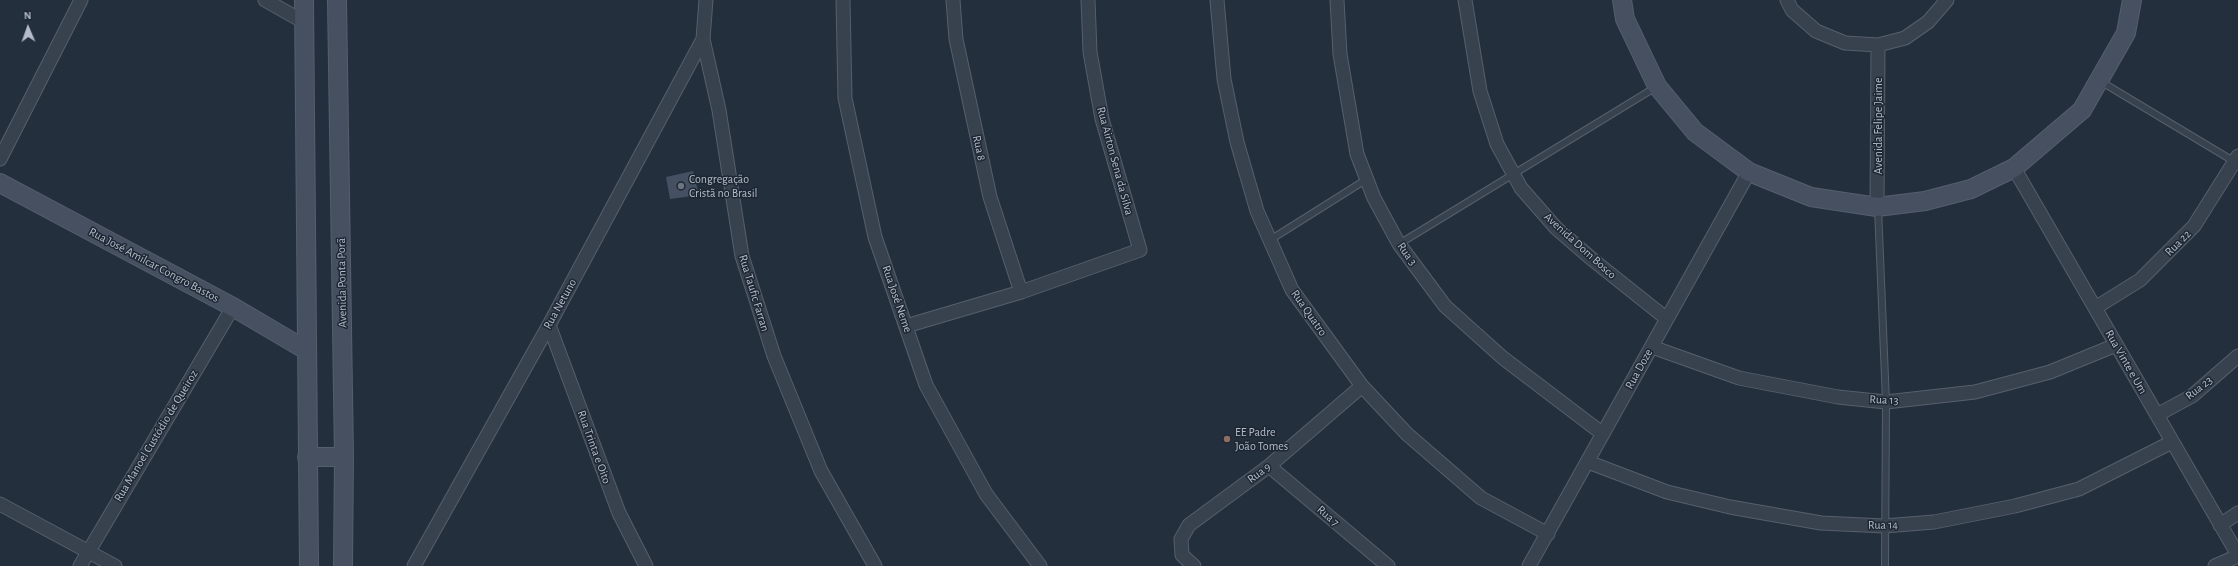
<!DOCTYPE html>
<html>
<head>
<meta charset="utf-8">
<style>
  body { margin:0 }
  #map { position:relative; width:2238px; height:566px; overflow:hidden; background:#242f3e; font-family:"Alegreya Sans",sans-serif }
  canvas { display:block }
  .north { position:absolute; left:8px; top:8px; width:40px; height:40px; -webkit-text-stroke:3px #1d2633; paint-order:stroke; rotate:358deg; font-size:11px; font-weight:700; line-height:16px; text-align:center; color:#b4bcc9 }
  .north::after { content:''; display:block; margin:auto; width:14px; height:18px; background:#b4bcc9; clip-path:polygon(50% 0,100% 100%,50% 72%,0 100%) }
</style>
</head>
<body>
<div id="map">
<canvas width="2238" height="566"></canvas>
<div class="north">N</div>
</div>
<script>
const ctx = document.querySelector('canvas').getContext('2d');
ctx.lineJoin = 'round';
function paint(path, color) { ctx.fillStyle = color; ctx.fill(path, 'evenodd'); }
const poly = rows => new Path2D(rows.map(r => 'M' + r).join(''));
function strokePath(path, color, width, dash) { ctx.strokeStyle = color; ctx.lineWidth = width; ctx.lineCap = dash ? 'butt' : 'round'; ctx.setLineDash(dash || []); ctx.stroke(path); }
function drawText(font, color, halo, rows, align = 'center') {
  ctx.font = font + ' "Alegreya Sans",sans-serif'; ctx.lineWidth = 3; ctx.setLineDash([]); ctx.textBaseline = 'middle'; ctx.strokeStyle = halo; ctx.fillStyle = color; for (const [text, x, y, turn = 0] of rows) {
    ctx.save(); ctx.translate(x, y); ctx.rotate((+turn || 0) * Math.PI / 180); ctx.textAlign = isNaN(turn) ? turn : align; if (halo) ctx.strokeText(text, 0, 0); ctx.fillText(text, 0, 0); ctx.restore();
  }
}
paint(poly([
  [693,171,699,195,670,199,666,177]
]), '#455162');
const lane = poly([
  [2100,81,2235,162],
  [1878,208,1886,402,1885,566],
  [1270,240,1367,179],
  [1399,244,1656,87]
]);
const street = poly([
  [265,0,304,22],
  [706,0,703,39,719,110,742,256,774,356,821,471,875,566],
  [843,0,845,98,875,237,926,385,986,494,1040,566],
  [953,0,956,39,990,197,1021,292],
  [1217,0,1224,79,1237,142,1257,211,1292,290,1362,386,1407,434,1481,498,1548,534],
  [1337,0,1340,54,1357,154,1374,198,1399,244,1445,306,1503,358,1603,434],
  [1465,0,1480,91,1497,144,1521,188,1556,228,1593,260,1667,319],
  [1787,0,1792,10,1816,31,1845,43,1878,45,1905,38,1928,22,1947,0],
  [0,159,81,0],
  [2014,168,2238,555],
  [1877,207,1878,45],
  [2095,308,2140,280,2194,226,2238,156],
  [549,325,619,513,646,566],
  [906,326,1021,292,1140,250,1102,119,1090,52,1088,0],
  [1652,347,1739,378,1838,397,1886,402,1975,392,2050,372,2116,345],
  [2157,415,2192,396,2238,356],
  [1588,462,1667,492,1730,507,1821,523,1884,526,1934,522,2015,506,2079,489,2172,442],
  [1269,466,1388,566],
  [0,504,115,566],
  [2220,525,2238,513],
  [80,566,233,307],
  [414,566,549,325,703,39],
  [1194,566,1182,555,1181,539,1189,525,1269,466,1362,386],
  [1529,566,1749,172],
  [2215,566,2238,556]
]);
const secondary = poly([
  [304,0,309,566],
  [337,0,344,457,343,566],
  [1622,0,1625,19,1657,86,1695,132,1749,172,1811,197,1877,207,1925,201,1971,189,2014,168,2082,110,2126,33,2132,0],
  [0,183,233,307,306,350],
  [307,457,344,457]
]);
strokePath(lane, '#565f6c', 8);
strokePath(street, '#565f6c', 15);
strokePath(secondary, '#565f6c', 20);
strokePath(lane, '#38414e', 6);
strokePath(street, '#38414e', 13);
strokePath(secondary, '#465061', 18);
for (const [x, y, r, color] of [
  [681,186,4,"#6b7280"],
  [1227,439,4,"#8d6e63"]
]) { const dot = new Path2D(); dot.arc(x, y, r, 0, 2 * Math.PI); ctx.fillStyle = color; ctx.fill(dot); strokePath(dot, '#1d2633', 1.5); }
drawText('12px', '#b4bcc9', '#1d2633', [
  ["Avenida Felipe Jaime",1878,126,-90],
  ["Rua 8",979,148,78],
  ["Rua Airton Sena da Silva",1115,161,75],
  ["Rua 22",2178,243,-45],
  ["Avenida Dom Bosco",1580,246,42],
  ["Rua 3",1407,254,55],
  ["Rua José Amilcar Congro Bastos",154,265,28],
  ["Avenida Ponta Porã",342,283,-91],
  ["Rua Taufic Farran",754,293,73],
  ["Rua José Neme",897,299,71],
  ["Rua Netuno",560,304,-61],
  ["Rua Quatro",1309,313,55],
  ["Rua Vinte e Um",2126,362,60],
  ["Rua Doze",1639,369,-61],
  ["Rua 23",2199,388,-38],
  ["Rua 13",1884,400,2],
  ["Rua Manoel Custódio de Queiroz",156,436,-59],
  ["Rua Trinta e Oito",594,447,70],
  ["Rua 9",1259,473,-37],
  ["Rua 7",1328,516,41],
  ["Rua 14",1883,525,-1]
]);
drawText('12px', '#b4bcc9', '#1d2633', [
  ["Congregação",689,179],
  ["Cristã no Brasil",689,193],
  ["EE Padre",1235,432],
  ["João Tomes",1235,446]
], 'left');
</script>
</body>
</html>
